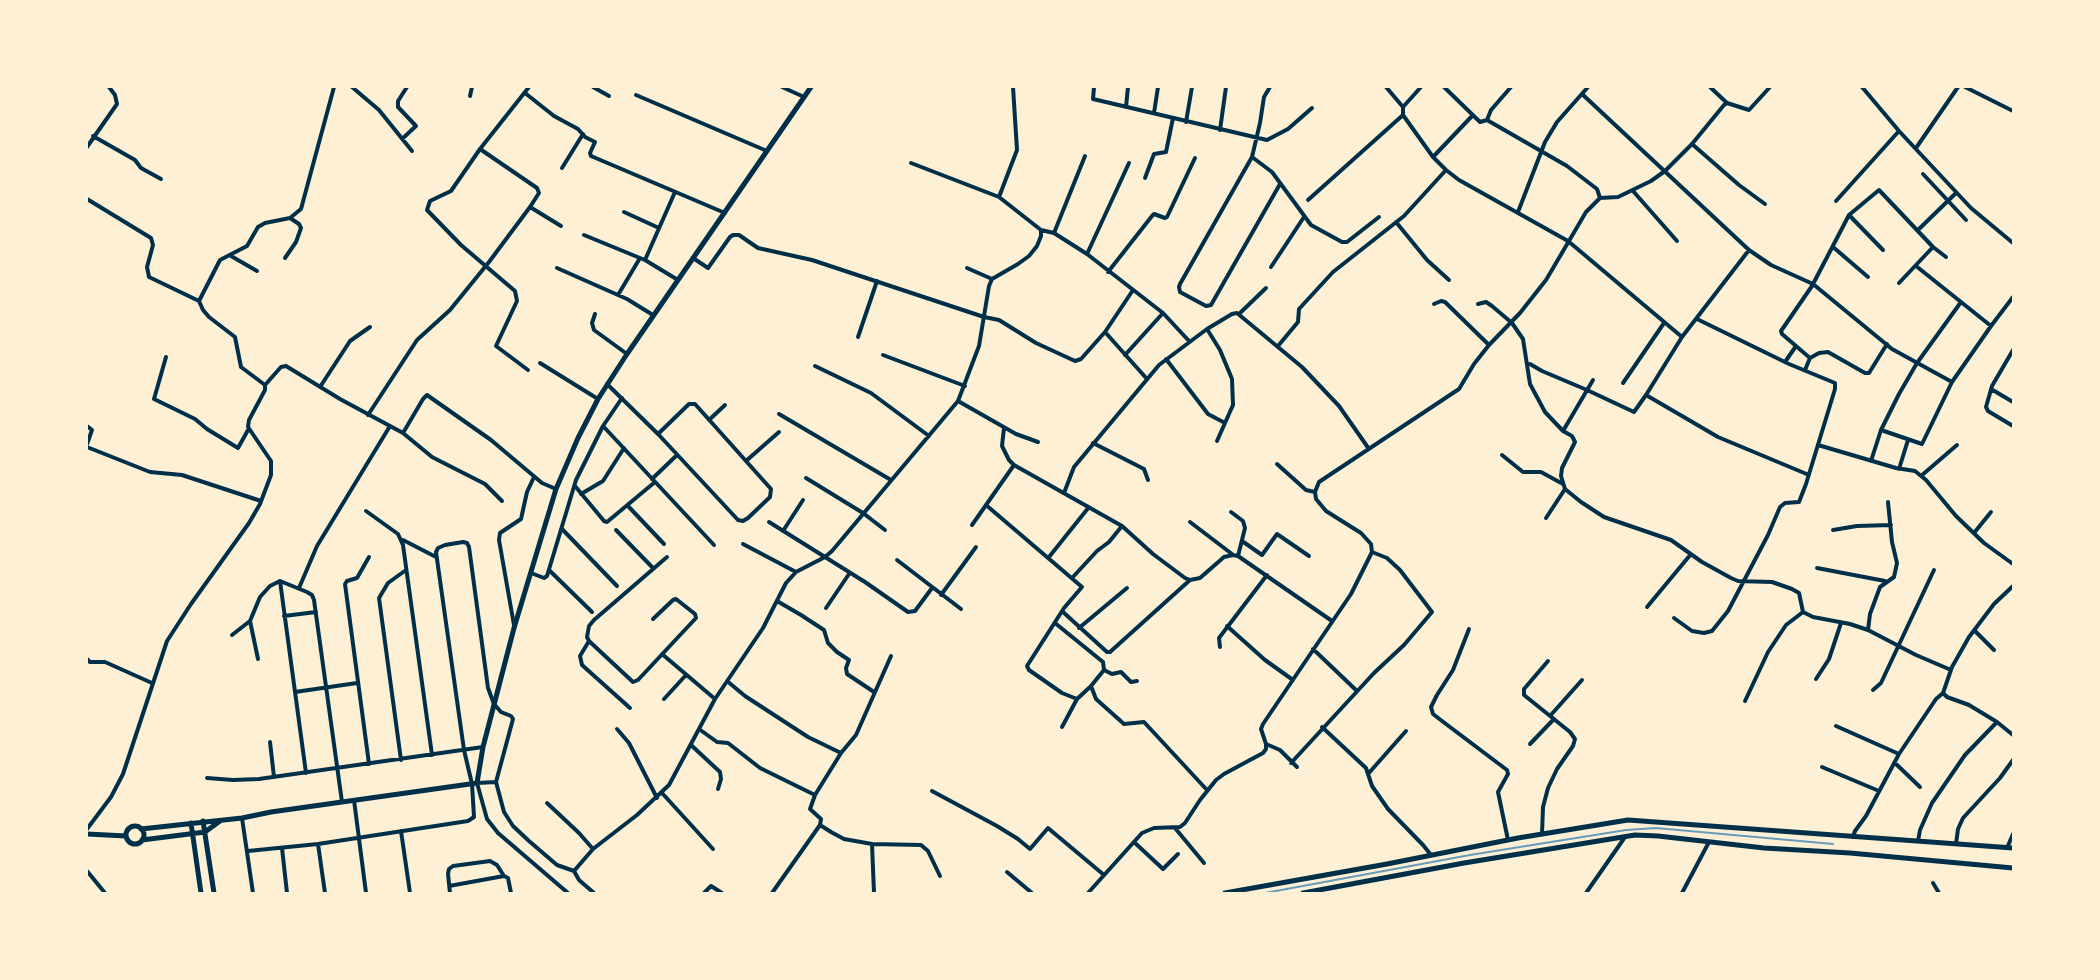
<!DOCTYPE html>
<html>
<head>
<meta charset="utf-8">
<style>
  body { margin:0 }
  #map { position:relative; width:2100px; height:980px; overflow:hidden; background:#fdf0d5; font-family:Commissioner,sans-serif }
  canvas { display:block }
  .frame { position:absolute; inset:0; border:88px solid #fdf0d5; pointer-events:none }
</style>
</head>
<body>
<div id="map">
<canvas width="2100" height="980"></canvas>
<div class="frame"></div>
</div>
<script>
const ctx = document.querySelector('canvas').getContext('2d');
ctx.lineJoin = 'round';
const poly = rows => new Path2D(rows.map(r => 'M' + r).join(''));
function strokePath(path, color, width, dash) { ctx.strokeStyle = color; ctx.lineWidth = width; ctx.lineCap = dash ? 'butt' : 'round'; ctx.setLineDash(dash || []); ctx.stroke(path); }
strokePath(poly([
  [1265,893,1470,855,1626,830,1656,828,1833,844]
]), '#669bbc', 2);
strokePath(poly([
  [352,87,379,110,412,151],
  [593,87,609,96],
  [782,87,804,97],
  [1094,87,1093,99,1267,140,1288,129,1312,108],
  [1270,87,1264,97,1260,123,1252,157,1180,284,1179,287,1180,292,1206,306,1211,305,1280,184],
  [1386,87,1403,107],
  [1421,87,1403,107,1403,115,1433,157,1446,170,1459,180,1568,241,1682,337],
  [1444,87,1480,122,1487,120],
  [1511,87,1491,110,1487,120,1567,166,1597,189,1600,198],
  [1710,87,1727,103],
  [1862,87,1899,131,1971,208,2013,243],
  [1965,87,2013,111],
  [525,93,554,116,578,129,585,137,595,142,590,153,591,156,725,213],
  [1582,94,1749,250,1771,265,1813,284,1892,349,1952,382],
  [636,95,767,151],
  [470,96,472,87],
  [1126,107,1128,87],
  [1154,113,1158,87],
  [1186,122,1192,87],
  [1220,130,1226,87],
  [93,136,135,160,141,168,161,179],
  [402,139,416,126,398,107,398,101,407,87],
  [1692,144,1739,185,1765,204],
  [87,147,117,104,115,95,109,87],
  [1916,148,1958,87],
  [480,149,537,188,539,193,530,207,561,226],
  [1252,157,1272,172,1311,225,1342,242,1347,242,1379,217],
  [1433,157,1473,115],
  [911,163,999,197],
  [562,168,583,134],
  [1923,174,1966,220],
  [1145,178,1154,154,1166,152,1173,118],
  [1633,191,1677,241],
  [87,199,151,238,153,245,147,267,149,277,199,301],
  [1308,200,1403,115],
  [1836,201,1899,131],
  [624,212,659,228],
  [1518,212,1545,142,1557,122,1588,87],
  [1396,222,1427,260,1449,280],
  [1041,230,1054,233,1087,254,1163,313,1189,341],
  [1918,230,1956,193],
  [1054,233,1085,156],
  [584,235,640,258],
  [1833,247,1868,277],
  [1883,250,1849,215,1879,190,1933,247,1946,257],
  [1087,254,1129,163],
  [231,256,257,271],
  [285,258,296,242,301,228,299,224,290,218],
  [693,258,708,268,730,237,733,235,739,235,758,248,812,260,984,317,999,320,1036,343,1075,361,1081,359,1105,332,1133,290],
  [645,260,678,280],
  [1916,266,1991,326],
  [1271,267,1304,217],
  [557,268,627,299,653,315],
  [967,268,992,279],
  [1108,272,1152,216,1154,214,1165,218,1167,217,1195,158],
  [1899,283,1933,247],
  [618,295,640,258,645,260,675,192],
  [199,301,220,260,247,246,258,227,265,223,290,218,301,209,334,87],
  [1434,304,1441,301,1445,302,1489,345],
  [1478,304,1486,302,1492,306,1512,323,1523,339,1530,384,1545,412,1563,431,1572,436,1575,442,1562,468,1561,476,1565,489,1581,502,1604,517,1671,540,1702,562,1731,578,1738,581,1772,582,1792,589,1799,593,1803,612,1813,617,1850,624,1868,630,1916,655,1951,670],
  [595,314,592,323,594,330,627,354],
  [1239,314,1266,288],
  [1105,332,1147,379],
  [858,337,877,281],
  [1278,346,1298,322,1299,309,1333,272,1404,216,1446,170],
  [2013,350,1992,386,1986,407,1988,411,2013,426],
  [883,355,965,386],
  [1125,355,1163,313],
  [166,357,154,399,195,419,207,429,238,448,248,430],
  [1810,358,1819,353,1828,352,1865,373,1869,373,1887,344],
  [1166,359,1208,414,1225,423],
  [1785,362,1796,346],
  [540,363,598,399],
  [1530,364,1542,371,1587,390,1634,412,1646,395,1682,337,1749,250],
  [815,366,871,393,929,436],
  [528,370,496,346,517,301,515,291,461,245,427,210,430,201,451,191,480,149,529,87],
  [1805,370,1810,358,1782,334,1781,331,1812,286,1849,215],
  [1623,383,1664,323],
  [607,384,658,434,738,520,743,521,748,518,770,497,771,489,695,404,689,404,658,434],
  [265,385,281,367,286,366,340,399,403,433,432,457,485,484,502,501],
  [320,387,350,341,370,327],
  [1991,389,2013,402],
  [1646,395,1718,437,1809,475],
  [958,401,1016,434,1038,442],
  [779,414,891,480],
  [368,415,417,340,450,310,489,262,530,207],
  [709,420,725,405],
  [87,426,92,430,87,444],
  [603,426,714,545],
  [1004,428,1002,446,1009,460,1014,465,1122,526,1153,554,1185,578,1190,580,1200,578,1224,557,1233,555,1238,556,1332,621],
  [1881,430,1922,444,1952,382,1991,326,2013,297],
  [1563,431,1593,380],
  [403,433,423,399,427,395,491,440,542,483,556,489],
  [1217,441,1233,405,1232,379,1220,350,1207,329,1232,314,1237,313,1302,367,1339,406,1369,449],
  [1093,443,1144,469,1148,480],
  [1818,445,1896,468,1915,471,1926,480,1956,516,1984,543,2013,564],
  [87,447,150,472,182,475,261,501],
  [1502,455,1523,472,1541,472,1563,484],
  [746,461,779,432],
  [1871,461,1881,430,1899,394,1917,363,1961,302],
  [1277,464,1306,490,1315,492],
  [1899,469,1908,440],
  [1921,476,1957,445],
  [806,478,863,513,885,530],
  [652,479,677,455],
  [575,486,604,521,607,522,655,482],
  [1064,493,1074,467,1159,365,1207,329],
  [581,494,603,481,624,448],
  [986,505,1082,587,1064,608,1027,666,1029,670,1062,693,1077,699],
  [628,506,664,544],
  [366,511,398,534,403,545,432,755],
  [1231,512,1243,521,1245,528,1238,556],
  [1546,518,1565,489],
  [769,522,865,582,908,612,915,611,932,588],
  [1190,522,1232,554],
  [972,525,1014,465],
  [562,529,617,586],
  [616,530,653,568],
  [1833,530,1857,526,1891,525],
  [783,531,803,500],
  [1974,533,1991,512],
  [403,540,436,557],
  [1242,541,1262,555,1277,534,1309,556],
  [743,544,796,572],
  [1049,557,1089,507],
  [897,560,961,609],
  [1817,568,1885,581],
  [549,570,592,612],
  [531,573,544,578,547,576,576,480,603,426,622,398],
  [1072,578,1097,551,1109,542,1122,526],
  [280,581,307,592,312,595,314,600,342,802],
  [280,581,306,773],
  [299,588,317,546,390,426],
  [941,595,976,547],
  [777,601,801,615,824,630,828,643,837,652,849,660,846,668,847,674,874,692],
  [1647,607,1691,554],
  [826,608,849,574],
  [1063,612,1107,652,1110,652,1190,580],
  [284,616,316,612],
  [1674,618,1692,631,1704,633,1712,631,1728,611,1768,535,1780,507,1785,503,1799,502,1806,484,1835,389,1835,383,1789,364,1697,319],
  [653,619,673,600,676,599,695,614,696,618,638,680,633,682,589,641,587,637,589,626,594,620,667,557],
  [250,621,258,659],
  [1055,623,1103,662,1104,670,1091,686,1096,699,1124,724,1144,722,1207,790],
  [514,625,499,540,500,533,521,519,527,492,534,477],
  [1227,626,1265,660,1293,680],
  [1079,628,1127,588],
  [1469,629,1453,670,1437,695,1431,707,1433,714,1442,721,1507,770,1508,774,1498,792,1508,840],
  [1868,630,1870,614,1880,587,1894,577,1897,563,1892,542,1888,502],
  [1974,630,1994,650],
  [232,635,250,621,260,597,270,586,280,581],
  [589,641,580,656,582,665,630,708],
  [1220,647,1219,638,1267,575],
  [1313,649,1357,691],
  [662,654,715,699],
  [87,659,90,662,105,662,152,683],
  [1104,670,1112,674,1121,672,1131,682,1137,681],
  [1816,679,1829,659,1841,623],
  [727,681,745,696,808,737,841,753],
  [1873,690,1881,683,1934,570],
  [295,692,357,683],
  [1943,693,1947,697,1969,705,1997,722,2013,735],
  [664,699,686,675],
  [1745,701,1768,652,1786,625,1803,612],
  [1550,716,1582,680],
  [1836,726,1899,754],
  [1062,727,1077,699,1090,687],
  [1322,727,1366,768,1372,786,1388,809,1423,845,1431,855],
  [617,729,629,743,657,798],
  [699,729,717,742,728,743,760,768,815,795,810,809,821,819,820,825,831,832,844,839,872,844,921,845,928,851,940,876],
  [270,742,274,777],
  [1266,744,1280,750,1297,767],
  [1530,744,1554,719],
  [691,745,720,772,721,779,718,789],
  [401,760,379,598,388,583,406,570],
  [1291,763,1374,673,1404,645,1432,612,1400,570,1387,558,1372,552],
  [1895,763,1920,787],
  [369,764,345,584,347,581,357,578,369,557],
  [1822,767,1879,791],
  [1368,774,1406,731],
  [207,778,233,780,259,779,483,747],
  [496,782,477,783,487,819,498,833,568,893],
  [932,791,997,826,1018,839,1030,849,1048,828,1104,875],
  [662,793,713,849],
  [815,795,841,753,856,735,891,656],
  [354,800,366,893],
  [547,803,579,833,593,849],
  [242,818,253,893],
  [1175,828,1204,863],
  [87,829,111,797,123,774,167,641,191,604,249,523,260,504,271,475,271,461,248,427,249,420,265,390,265,385,241,367,235,337,209,317,203,310,199,301],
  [401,831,410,893],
  [1542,834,1543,807,1548,788,1557,769,1573,746,1575,739,1570,732,1524,695,1524,689,1548,661],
  [1853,837,1855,831,1866,816,1899,754,1936,699,1943,693,1952,667,1969,637,1994,604,2013,586],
  [1918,841,1920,830,1932,803,1965,755,1997,722],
  [1134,842,1163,869,1178,854],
  [318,844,325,893],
  [872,844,874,893],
  [1956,844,1958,829,1963,818,2000,778,2013,760],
  [282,848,287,893],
  [2007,848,2013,834],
  [248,851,318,844,468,821,474,817,472,784,464,750,436,552,438,548,445,545,463,542,467,543,469,547,488,688,494,704,501,712,511,716,513,719,496,782,504,812,513,826,529,841,557,865,574,871,579,880,594,893],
  [87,871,105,893],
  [574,871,593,849,637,815,669,785,715,699,763,628,786,583,796,572,825,557,832,551,958,401,979,346,989,286,992,279,1018,264,1029,256,1037,246,1041,236,1041,230,999,197,1017,150,1013,87],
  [1007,872,1032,893],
  [1933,883,1939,893],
  [449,886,504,876,508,878,511,893],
  [450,893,448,874,449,869,453,866,490,861,497,865,504,876],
  [704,893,711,886,722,893],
  [772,893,820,825],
  [1088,893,1142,833,1154,828,1180,827,1185,823,1200,800,1216,780,1224,774,1263,753,1266,749,1266,744,1261,729,1263,724,1351,594,1372,552,1371,544,1361,533,1326,511,1316,499,1315,492,1319,482,1459,389,1474,364,1489,345,1520,313,1546,280,1586,212,1600,198,1618,197,1651,181,1665,171,1692,144,1724,105,1727,103,1749,110,1770,87],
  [1586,893,1625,837],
  [1682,893,1709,842]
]), '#003049', 4);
strokePath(poly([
  [203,821,214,893],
  [191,823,201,893],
  '126 835a9 9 0 1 1 18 0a9 9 0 1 1-18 0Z',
  [141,829,242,818,271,812,477,783,483,747,514,628,556,489,578,438,598,399,627,354,811,87],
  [87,834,126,836],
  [142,840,205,832,220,821],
  [1225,893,1387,864,1518,838,1628,820,2013,848],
  [1303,893,1464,863,1635,835,1658,836,1764,848,1850,853,2013,868]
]), '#003049', 5);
</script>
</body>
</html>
